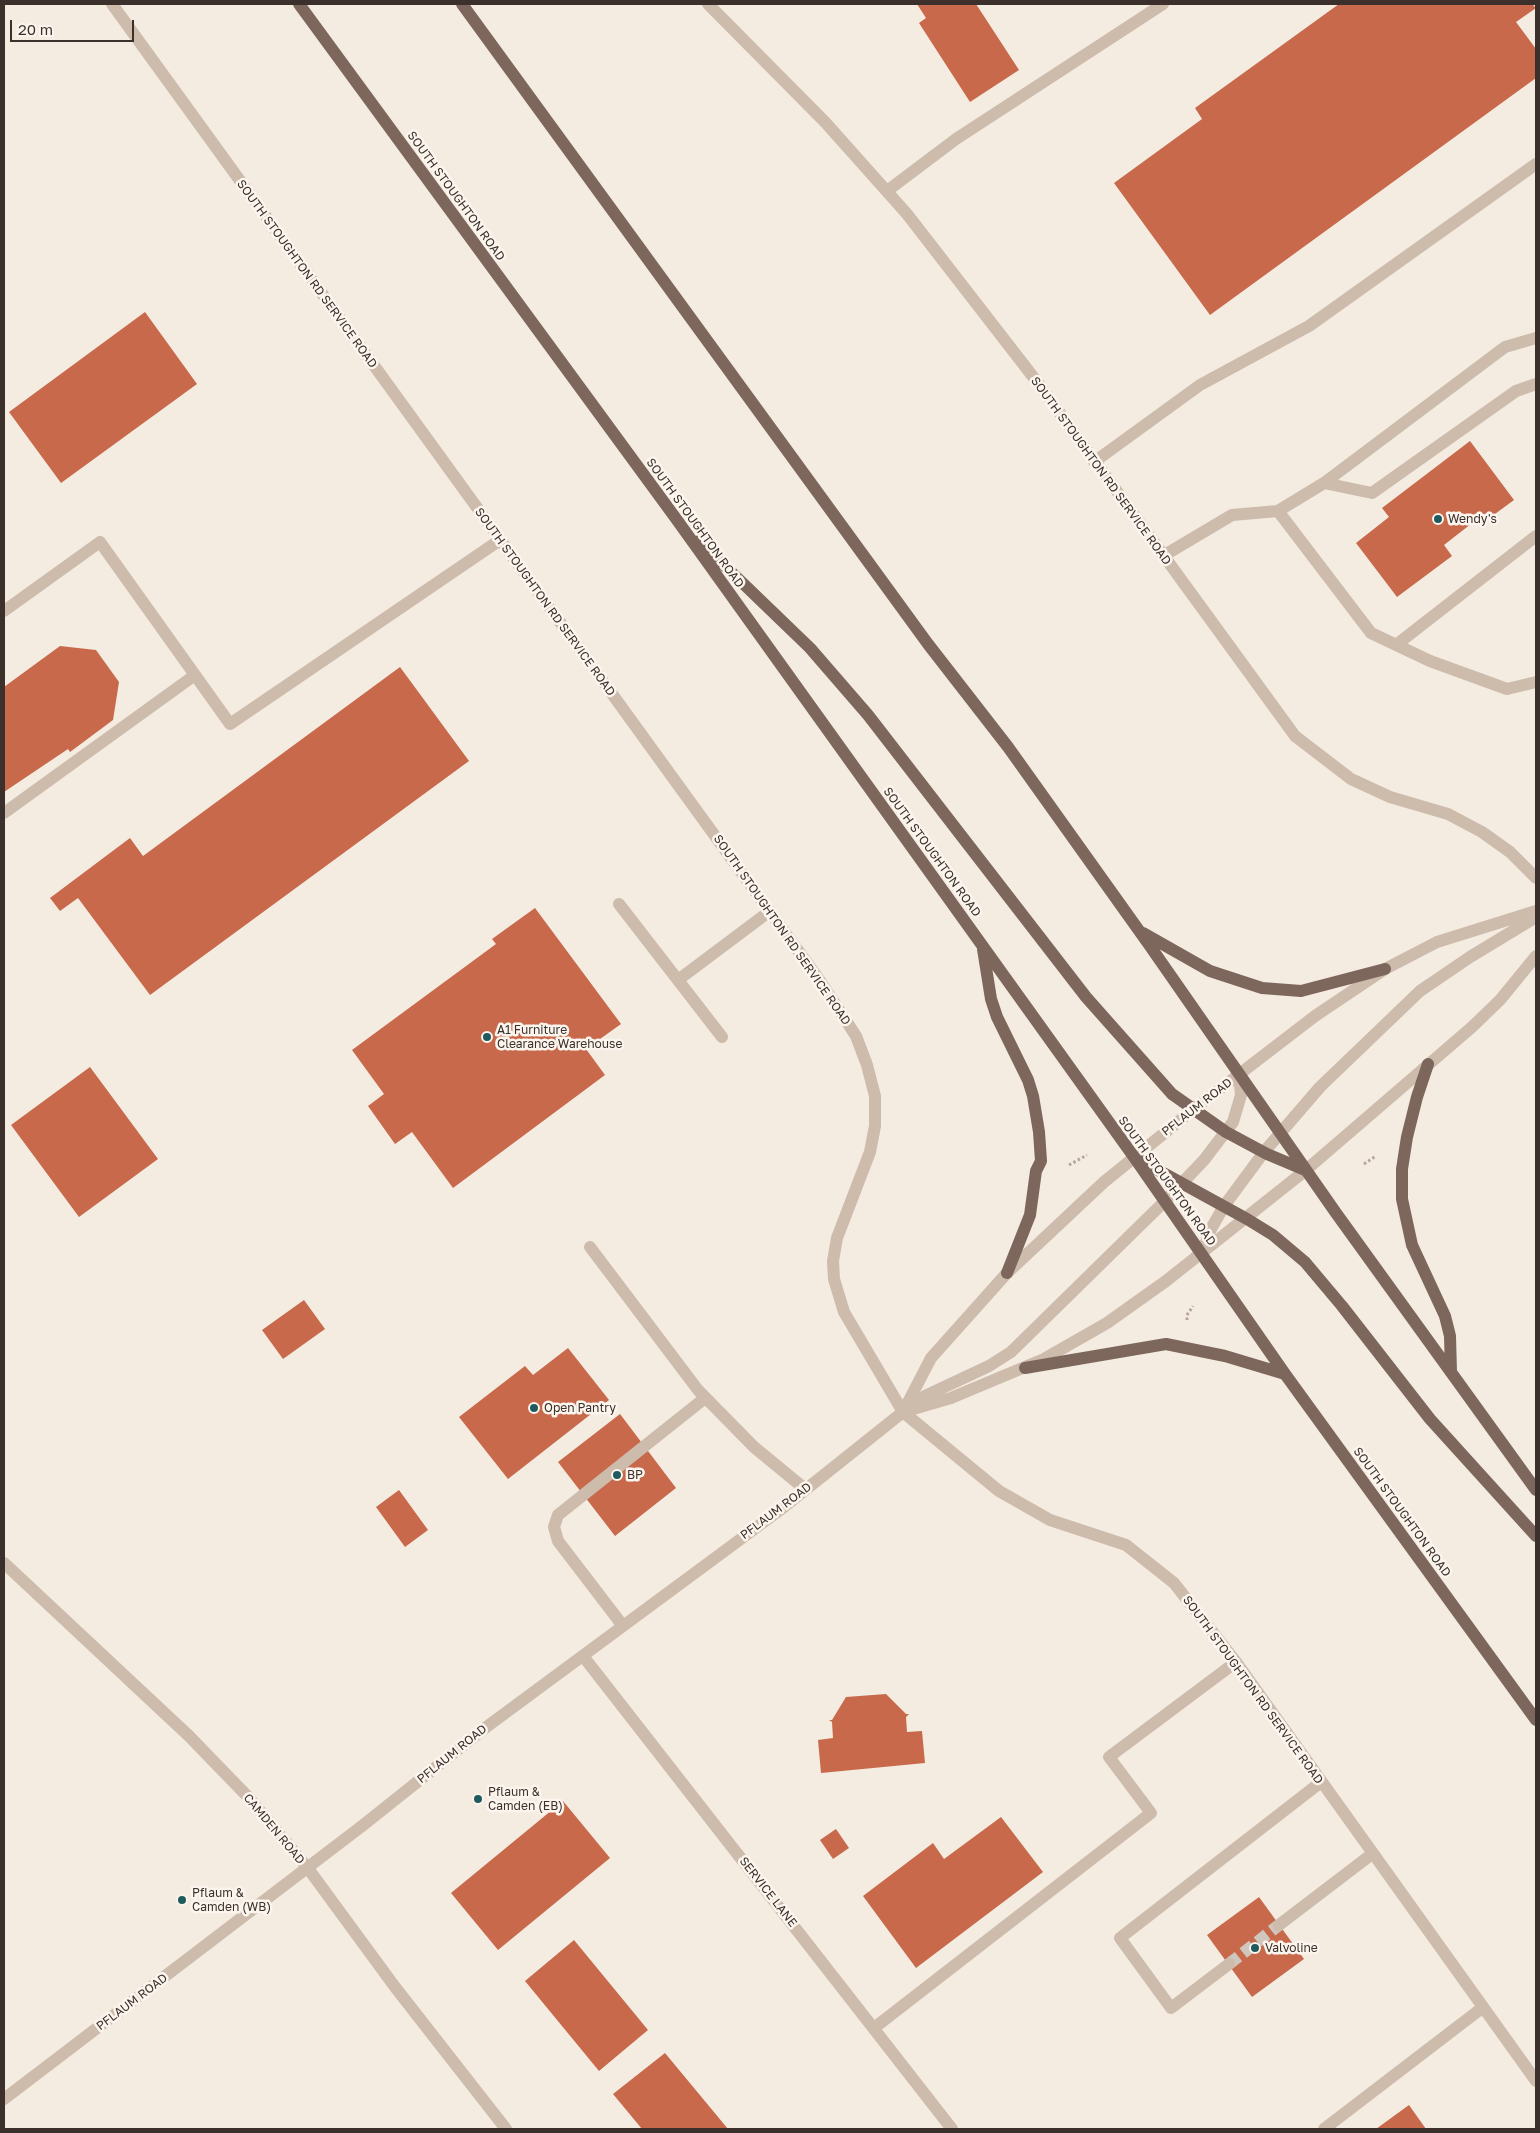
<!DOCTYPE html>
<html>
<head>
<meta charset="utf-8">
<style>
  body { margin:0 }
  #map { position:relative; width:1540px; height:2133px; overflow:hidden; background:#f4ebe1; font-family:"Golos Text",sans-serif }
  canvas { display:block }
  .frame { position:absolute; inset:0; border:5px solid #3b302b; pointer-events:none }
  .scale { position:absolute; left:10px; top:20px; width:124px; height:22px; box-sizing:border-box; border:2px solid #3b302b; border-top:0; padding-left:6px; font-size:15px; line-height:18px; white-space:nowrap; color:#3b302b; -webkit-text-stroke:4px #fbf5ee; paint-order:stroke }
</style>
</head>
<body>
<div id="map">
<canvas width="1540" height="2133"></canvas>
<div class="frame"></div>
<div class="scale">20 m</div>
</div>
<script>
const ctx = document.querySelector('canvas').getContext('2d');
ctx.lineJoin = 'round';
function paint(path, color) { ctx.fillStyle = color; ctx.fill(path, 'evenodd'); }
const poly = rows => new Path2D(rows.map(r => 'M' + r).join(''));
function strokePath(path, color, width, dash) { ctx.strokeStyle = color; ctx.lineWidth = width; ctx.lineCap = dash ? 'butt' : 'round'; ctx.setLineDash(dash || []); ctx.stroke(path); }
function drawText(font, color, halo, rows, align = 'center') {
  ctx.font = font + ' "Golos Text",sans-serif'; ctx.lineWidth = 5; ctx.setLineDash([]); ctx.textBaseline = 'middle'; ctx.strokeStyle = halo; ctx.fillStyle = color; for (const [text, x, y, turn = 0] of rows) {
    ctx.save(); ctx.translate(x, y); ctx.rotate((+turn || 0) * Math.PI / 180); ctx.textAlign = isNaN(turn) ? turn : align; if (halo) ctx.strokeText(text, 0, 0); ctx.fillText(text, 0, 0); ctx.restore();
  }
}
paint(poly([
  [917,4,976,4,1019,70,970,102,919,23,926,18],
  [1339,4,1532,4,1536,8,1516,22,1536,49,1536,78,1210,315,1114,183,1202,119,1195,108],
  [145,312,197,384,61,483,9,412],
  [1470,441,1514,500,1480,525,1476,520,1444,545,1452,556,1397,597,1356,543,1389,517,1382,508],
  [60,646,96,650,119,682,113,720,70,752,68,749,4,792,4,687],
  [400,667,469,761,150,995,78,898,60,911,50,898,130,838,143,856],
  [535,908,621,1024,586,1049,605,1075,453,1188,412,1132,395,1144,368,1106,384,1094,352,1050,496,944,492,939],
  [90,1067,158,1159,79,1217,11,1125],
  [304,1300,325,1329,283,1359,262,1330],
  [568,1348,609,1400,508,1479,459,1417,525,1366,533,1375],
  [620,1414,676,1488,615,1536,558,1462],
  [399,1490,428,1530,405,1547,376,1507],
  [886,1694,906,1714,909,1714,906,1717,907,1732,922,1731,925,1763,821,1773,818,1740,833,1738,832,1722,829,1720,832,1720,846,1697],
  [563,1801,610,1858,498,1950,451,1893],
  [1001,1817,1043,1872,916,1968,863,1896,933,1843,944,1859],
  [836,1829,849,1848,833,1859,820,1840],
  [1259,1897,1304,1959,1252,1997,1207,1935],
  [574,1940,648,2030,599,2071,525,1981],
  [665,2053,728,2129,642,2129,613,2094],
  [1409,2105,1426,2129,1376,2129]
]), '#c8694b');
strokePath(poly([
  [1229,1964,1279,1925]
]), '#cfc6bd', 12, [12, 6]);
strokePath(poly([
  [1364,1164,1376,1156],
  [1069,1165,1087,1155],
  [1187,1320,1187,1315,1193,1306]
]), '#b9a596', 3, [2.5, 2.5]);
strokePath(poly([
  [112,4,818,978,856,1036,867,1065,875,1096,875,1126,870,1152,837,1238,833,1261,834,1279,844,1312,903,1412,999,1491,1050,1520,1126,1545,1174,1583,1236,1662,1536,2081],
  [708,4,825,122,907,214,1041,387,1295,736,1351,779,1390,797,1448,814,1482,832,1510,852,1536,878],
  [887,191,956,139,1163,4],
  [1094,462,1200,385,1309,326,1536,164],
  [1324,483,1372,493,1516,391,1536,384],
  [1278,511,1324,483,1505,347,1536,338],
  [1163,556,1232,515,1278,511,1371,633,1430,661,1507,689,1536,682],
  [4,611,100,542,230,724,500,540],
  [1396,645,1536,536],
  [4,813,195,675],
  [619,904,722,1037],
  [678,980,770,911],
  [590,1247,698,1390,754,1447,805,1489],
  [1202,1253,1211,1229,1224,1206,1264,1152,1320,1087,1420,991,1470,957,1536,917],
  [911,1405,925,1396,989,1366,1011,1352,1165,1201,1204,1160,1233,1122,1241,1095,1239,1075],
  [903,1412,931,1358,1007,1273,1104,1182,1194,1109,1315,1016,1385,969,1437,942,1536,911],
  [4,1563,189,1736,250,1799,307,1867,395,1987,506,2129],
  [623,1626,558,1541,554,1527,558,1515,705,1398],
  [583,1656,952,2129],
  [1279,1925,1372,1854],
  [1229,1964,1171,2008,1120,1938,1321,1782],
  [874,2028,1151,1813,1109,1757,1236,1662],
  [4,2099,362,1826,485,1728,780,1510,903,1412,951,1398,1044,1359,1107,1323,1166,1281,1306,1170,1472,1027,1500,1000,1536,956],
  [1324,2129,1482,2008]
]), '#cdbbac', 12);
strokePath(poly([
  [299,4,677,520,1134,1157,1285,1374,1536,1720],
  [462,4,928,644,1008,747,1150,946,1336,1213,1536,1490],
  [699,541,810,648,868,715,1086,997,1172,1094,1226,1132,1267,1154,1305,1170],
  [1143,933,1210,971,1262,988,1301,991,1385,969],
  [983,949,991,999,997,1017,1028,1080,1033,1096,1039,1132,1041,1161,1036,1171,1030,1215,1007,1273],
  [1428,1064,1417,1097,1407,1137,1402,1169,1402,1199,1412,1245,1445,1316,1450,1336,1451,1372],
  [1136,1158,1247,1219,1273,1235,1305,1262,1342,1306,1430,1419,1536,1536],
  [1025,1368,1166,1344,1225,1356,1285,1374]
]), '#7d675c', 12);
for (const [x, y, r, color] of [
  [1438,519,5,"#1f5a5e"],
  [487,1037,5,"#1f5a5e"],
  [534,1408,5,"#1f5a5e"],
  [617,1475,5,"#1f5a5e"],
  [478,1799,5,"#1f5a5e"],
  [182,1900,5,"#1f5a5e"],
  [1255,1948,5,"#1f5a5e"]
]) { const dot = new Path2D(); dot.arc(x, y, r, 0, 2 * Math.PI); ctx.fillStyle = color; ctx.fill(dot); strokePath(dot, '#fbf5ee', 2); }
drawText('12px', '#3b302b', '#fbf5ee', [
  ["SOUTH STOUGHTON ROAD",456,196,54],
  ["SOUTH STOUGHTON RD SERVICE ROAD",307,274,54],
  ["SOUTH STOUGHTON RD SERVICE ROAD",1101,471,54],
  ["SOUTH STOUGHTON ROAD",695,523,54],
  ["SOUTH STOUGHTON RD SERVICE ROAD",545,602,54],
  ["SOUTH STOUGHTON ROAD",932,852,54],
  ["SOUTH STOUGHTON RD SERVICE ROAD",782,930,55],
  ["PFLAUM ROAD",1197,1107,-38],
  ["SOUTH STOUGHTON ROAD",1167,1181,54],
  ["PFLAUM ROAD",776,1511,-37],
  ["SOUTH STOUGHTON ROAD",1402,1512,54],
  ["SOUTH STOUGHTON RD SERVICE ROAD",1253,1690,54],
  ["PFLAUM ROAD",452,1754,-39],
  ["CAMDEN ROAD",274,1829,50],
  ["SERVICE LANE",768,1892,52],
  ["PFLAUM ROAD",132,2002,-37]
]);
drawText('12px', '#3b302b', '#fbf5ee', [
  ["Wendy's",1448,519],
  ["A1 Furniture",497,1030],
  ["Clearance Warehouse",497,1044],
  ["Open Pantry",544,1408],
  ["BP",627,1475],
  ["Pflaum &",488,1792],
  ["Camden (EB)",488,1806],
  ["Pflaum &",192,1893],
  ["Camden (WB)",192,1907],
  ["Valvoline",1265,1948]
], 'left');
</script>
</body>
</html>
